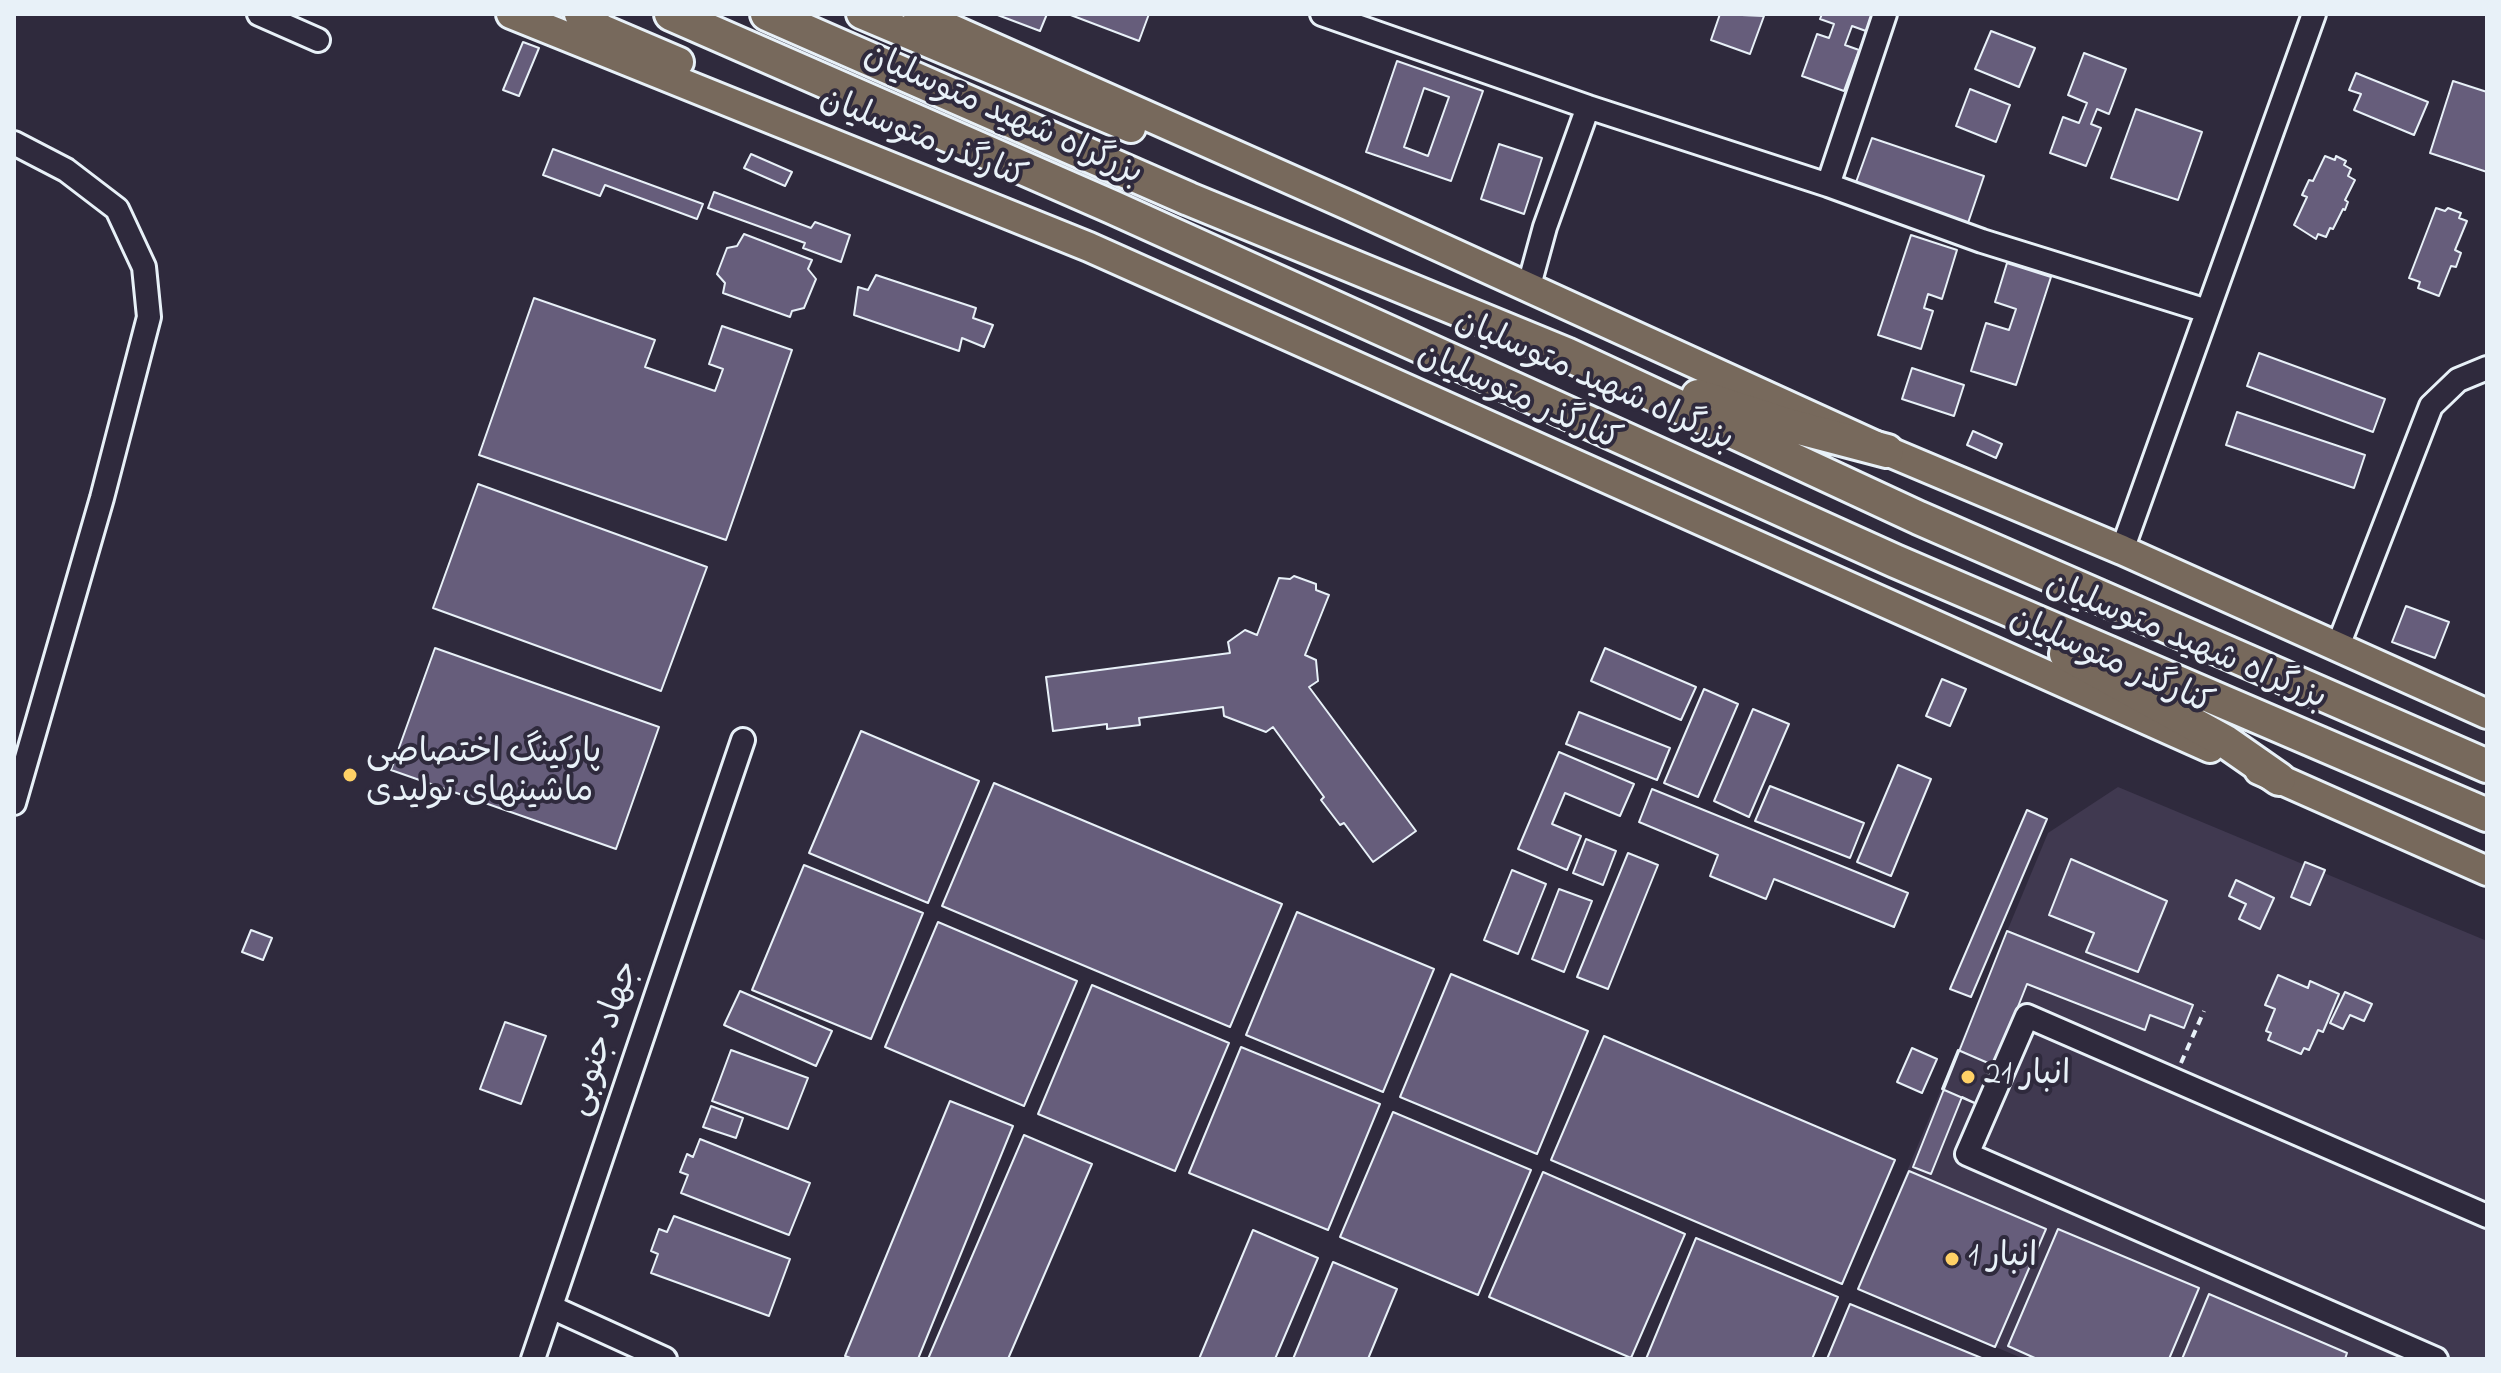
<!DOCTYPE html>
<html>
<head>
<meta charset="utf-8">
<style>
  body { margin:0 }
  #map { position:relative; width:2501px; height:1373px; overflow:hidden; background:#2f2a3d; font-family:"Indie Flower",sans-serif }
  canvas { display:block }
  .frame { position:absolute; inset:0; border:16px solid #e8f1f8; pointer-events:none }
</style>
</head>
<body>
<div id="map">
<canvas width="2501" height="1373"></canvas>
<div class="frame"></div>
</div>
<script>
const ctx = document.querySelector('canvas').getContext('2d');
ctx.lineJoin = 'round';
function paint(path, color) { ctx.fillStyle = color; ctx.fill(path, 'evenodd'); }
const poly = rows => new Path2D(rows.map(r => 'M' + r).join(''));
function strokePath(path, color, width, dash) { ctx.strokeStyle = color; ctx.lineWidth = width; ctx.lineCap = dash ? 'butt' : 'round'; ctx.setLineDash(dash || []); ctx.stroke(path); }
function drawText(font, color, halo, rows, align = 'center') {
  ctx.font = font + ' "Indie Flower","Playpen Sans Arabic",sans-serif'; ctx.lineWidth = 8; ctx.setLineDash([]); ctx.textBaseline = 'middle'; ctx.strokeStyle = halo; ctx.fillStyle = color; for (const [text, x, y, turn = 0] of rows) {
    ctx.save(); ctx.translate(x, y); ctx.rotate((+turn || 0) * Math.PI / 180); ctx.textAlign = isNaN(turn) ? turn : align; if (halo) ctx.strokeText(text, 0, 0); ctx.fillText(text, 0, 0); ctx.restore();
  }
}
paint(poly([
  [2118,787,2487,941,2487,1359,2024,1359,1858,1289,2048,833]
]), '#403950');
const building = poly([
  [995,14,1047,14,1040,31,995,14],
  [1068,14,1149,14,1139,41,1068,14],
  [1720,14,1764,16,1750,54,1711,40,1720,14],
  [1822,14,1873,14,1866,31,1852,26,1845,45,1859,50,1844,91,1802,76,1817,34,1829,38,1834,24,1820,19,1822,14],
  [1991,31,2035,48,2019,87,1975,69,1991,31],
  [523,42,539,48,519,96,503,90,523,42],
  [2084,53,2126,69,2109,114,2097,109,2091,124,2101,128,2086,166,2050,153,2063,117,2079,123,2087,103,2068,95,2084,53],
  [1397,61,1483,91,1451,181,1366,152,1397,61],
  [1424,88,1449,97,1428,156,1404,147,1424,88],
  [2356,73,2428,102,2414,135,2354,110,2361,94,2349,90,2356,73],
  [2453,81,2487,92,2487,172,2430,153,2453,81],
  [1970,89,2010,105,1996,142,1956,126,1970,89],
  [2136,109,2202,132,2178,200,2111,178,2136,109],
  [1872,138,1984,176,1968,223,1855,185,1872,138],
  [1499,144,1542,158,1524,214,1481,199,1499,144],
  [553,149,703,204,697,219,605,185,600,196,543,175,553,149],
  [751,154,792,172,785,186,744,168,751,154],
  [2325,156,2335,160,2336,156,2346,161,2344,165,2351,169,2348,176,2355,180,2345,200,2348,202,2345,210,2343,209,2333,229,2330,228,2326,237,2318,234,2316,239,2294,225,2307,197,2302,195,2309,180,2313,181,2325,156],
  [714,192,811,228,815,222,850,235,841,262,803,248,805,243,708,208,714,192],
  [2436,208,2445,211,2448,208,2461,213,2459,218,2467,221,2455,250,2461,253,2456,267,2451,266,2439,296,2418,288,2420,282,2409,278,2436,208],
  [744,234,812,260,808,269,816,279,804,308,792,311,790,317,723,293,725,283,717,274,727,248,737,246,744,234],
  [1911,235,1957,250,1942,299,1928,294,1924,308,1933,311,1921,349,1878,335,1911,235],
  [2007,263,2051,277,2016,385,1971,371,1986,323,2009,330,2016,309,1995,302,2007,263],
  [876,275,976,308,973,318,993,325,984,347,962,338,959,351,854,315,858,287,868,290,876,275],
  [534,298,655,340,645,367,715,391,723,369,709,364,722,326,792,350,726,540,479,455,534,298],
  [2259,353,2385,399,2373,432,2247,386,2259,353],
  [1912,368,1964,385,1954,416,1902,399,1912,368],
  [2237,412,2365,455,2354,488,2226,445,2237,412],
  [1973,431,2002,444,1996,458,1967,445,1973,431],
  [478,484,707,567,661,691,433,608,478,484],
  [1294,576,1316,584,1316,590,1329,595,1305,655,1316,660,1318,681,1309,687,1416,831,1373,862,1344,823,1340,825,1321,800,1324,797,1273,727,1266,732,1224,716,1223,707,1139,718,1140,725,1107,729,1107,724,1053,731,1046,677,1230,653,1228,642,1245,630,1257,635,1279,578,1290,579,1294,576],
  [2406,606,2449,622,2435,658,2392,642,2406,606],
  [435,648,659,727,616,849,391,770,435,648],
  [1605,648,1696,687,1681,720,1591,681,1605,648],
  [1942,679,1966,689,1950,726,1926,716,1942,679],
  [1704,689,1738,704,1698,797,1664,783,1704,689],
  [1753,709,1789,724,1749,817,1714,801,1753,709],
  [1579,712,1670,748,1657,780,1566,744,1579,712],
  [861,731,979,781,928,903,809,853,861,731],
  [1559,752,1634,784,1620,816,1565,793,1552,824,1581,836,1567,870,1518,849,1559,752],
  [1898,765,1931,779,1891,876,1857,862,1898,765],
  [994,783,1282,904,1230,1027,942,906,994,783],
  [1770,786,1864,823,1850,858,1755,821,1770,786],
  [1652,789,1908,893,1894,927,1774,879,1766,899,1710,876,1718,855,1639,822,1652,789],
  [2027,810,2047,819,1971,997,1950,989,2027,810],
  [1586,839,1616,851,1603,885,1573,873,1586,839],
  [1628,853,1658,865,1608,989,1577,977,1628,853],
  [2071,859,2167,901,2138,972,2086,952,2094,933,2049,915,2071,859],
  [2305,862,2325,870,2310,905,2291,897,2305,862],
  [804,865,923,913,871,1039,752,990,804,865],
  [1512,870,1546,884,1518,954,1484,940,1512,870],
  [2236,880,2274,898,2260,929,2239,919,2246,904,2229,896,2236,880],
  [1559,889,1592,901,1564,972,1532,959,1559,889],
  [1297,912,1434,969,1383,1092,1246,1035,1297,912],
  [938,922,1077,981,1024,1106,885,1047,938,922],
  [251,930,272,938,263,960,242,952,251,930],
  [2007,931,2193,1005,2184,1028,2150,1015,2145,1030,2027,984,1979,1105,1962,1097,1931,1174,1913,1167,2007,931],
  [1451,974,1588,1031,1537,1154,1400,1097,1451,974],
  [2278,975,2308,988,2310,981,2339,994,2323,1032,2318,1030,2309,1050,2304,1048,2301,1054,2268,1040,2271,1033,2266,1031,2275,1009,2265,1005,2278,975],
  [1092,985,1229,1043,1175,1171,1038,1114,1092,985],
  [740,991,832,1031,816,1066,724,1025,740,991],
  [2345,992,2372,1004,2364,1021,2350,1015,2343,1029,2330,1023,2345,992],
  [505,1022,546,1036,521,1104,480,1089,505,1022],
  [1604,1036,1895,1160,1842,1284,1551,1160,1604,1036],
  [1241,1047,1380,1104,1328,1230,1189,1173,1241,1047],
  [1912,1048,1937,1059,1922,1093,1897,1082,1912,1048],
  [731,1050,808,1078,788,1129,712,1101,731,1050],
  [1958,1050,1995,1066,1979,1105,1942,1089,1958,1050],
  [950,1101,1013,1126,918,1359,853,1359,845,1356,950,1101],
  [711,1106,743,1118,736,1138,703,1127,711,1106],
  [1393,1112,1531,1170,1478,1295,1340,1237,1393,1112],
  [1024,1135,1092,1164,1008,1359,928,1359,1024,1135],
  [700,1139,810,1183,789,1235,681,1193,688,1175,680,1172,687,1154,693,1157,700,1139],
  [1909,1171,2046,1229,1995,1347,1858,1289,1909,1171],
  [1543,1172,1685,1234,1631,1358,1489,1297,1543,1172],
  [674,1216,790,1259,769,1316,651,1273,658,1254,651,1251,659,1229,667,1232,674,1216],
  [2058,1229,2199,1288,2169,1359,2037,1359,2008,1346,2058,1229],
  [1253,1230,1318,1258,1275,1359,1199,1359,1253,1230],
  [1696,1238,1838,1297,1812,1359,1646,1359,1696,1238],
  [1333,1262,1397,1289,1368,1359,1293,1359,1333,1262],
  [2209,1294,2347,1353,2345,1359,2182,1359,2209,1294],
  [1850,1304,1984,1359,1827,1359,1850,1304]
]);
paint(building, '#665d7b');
strokePath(building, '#e8f1f8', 2);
const minor = poly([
  [259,14,318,40],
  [1322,14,1588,107,1828,185,1982,241,2207,311],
  [14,143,66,170,117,209,144,267,149,317,102,498,14,803],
  [1828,185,1885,14],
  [1528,289,1545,227,1588,107],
  [2122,550,2314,14],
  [2338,646,2431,406,2458,380,2487,368],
  [551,1307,665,1359],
  [533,1359,743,740],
  [2436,1359,1967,1154,2027,1016,2487,1216]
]);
const major = poly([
  [511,14,1089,247,2210,748],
  [579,14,604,30,679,62],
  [861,14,1131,128],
  [918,14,1350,206,1887,451,2122,550,2487,714],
  [2259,770,2487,871]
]);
const highway = poly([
  [671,14,1112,207,1895,561,2487,815],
  [767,14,1189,199,1566,354,1919,518,2487,766],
  [1698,396,1788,425,1887,451],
  [2066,654,2226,742,2279,779]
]);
strokePath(minor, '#e8f1f8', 28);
strokePath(major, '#e8f1f8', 34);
strokePath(highway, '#e8f1f8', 38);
strokePath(poly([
  [2181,1063,2204,1011]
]), '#e8f1f8', 4, [8, 6]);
strokePath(minor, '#2f2a3d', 22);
strokePath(major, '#77695c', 28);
strokePath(highway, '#77695c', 32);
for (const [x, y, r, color] of [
  [350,775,8,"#ffd166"],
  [1968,1077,8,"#ffd166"],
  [1952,1259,8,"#ffd166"]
]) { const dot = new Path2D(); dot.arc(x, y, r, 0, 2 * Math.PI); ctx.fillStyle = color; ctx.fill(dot); strokePath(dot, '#2f2a3d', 3); }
drawText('34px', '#e8f1f8', '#2f2a3d', [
  ["بزرگراه شهید متوسلیان",1002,117,24],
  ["کنارگذر متوسلیان",922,141,22],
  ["بزرگراه شهید متوسلیان",1593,383,24],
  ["کنارگذر متوسلیان",1518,400,24],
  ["بزرگراه شهید متوسلیان",2185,644,23],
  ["کنارگذر متوسلیان",2110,664,24],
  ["جهاد جنوبی",606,1039,-71]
]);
drawText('34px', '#e8f1f8', '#2f2a3d', [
  ["پارکینگ اختصاصی",366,755],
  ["ماشینهای تولیدی",366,794],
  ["انبار 21",1984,1077],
  ["انبار 1",1968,1259]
], 'left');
</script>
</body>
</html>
